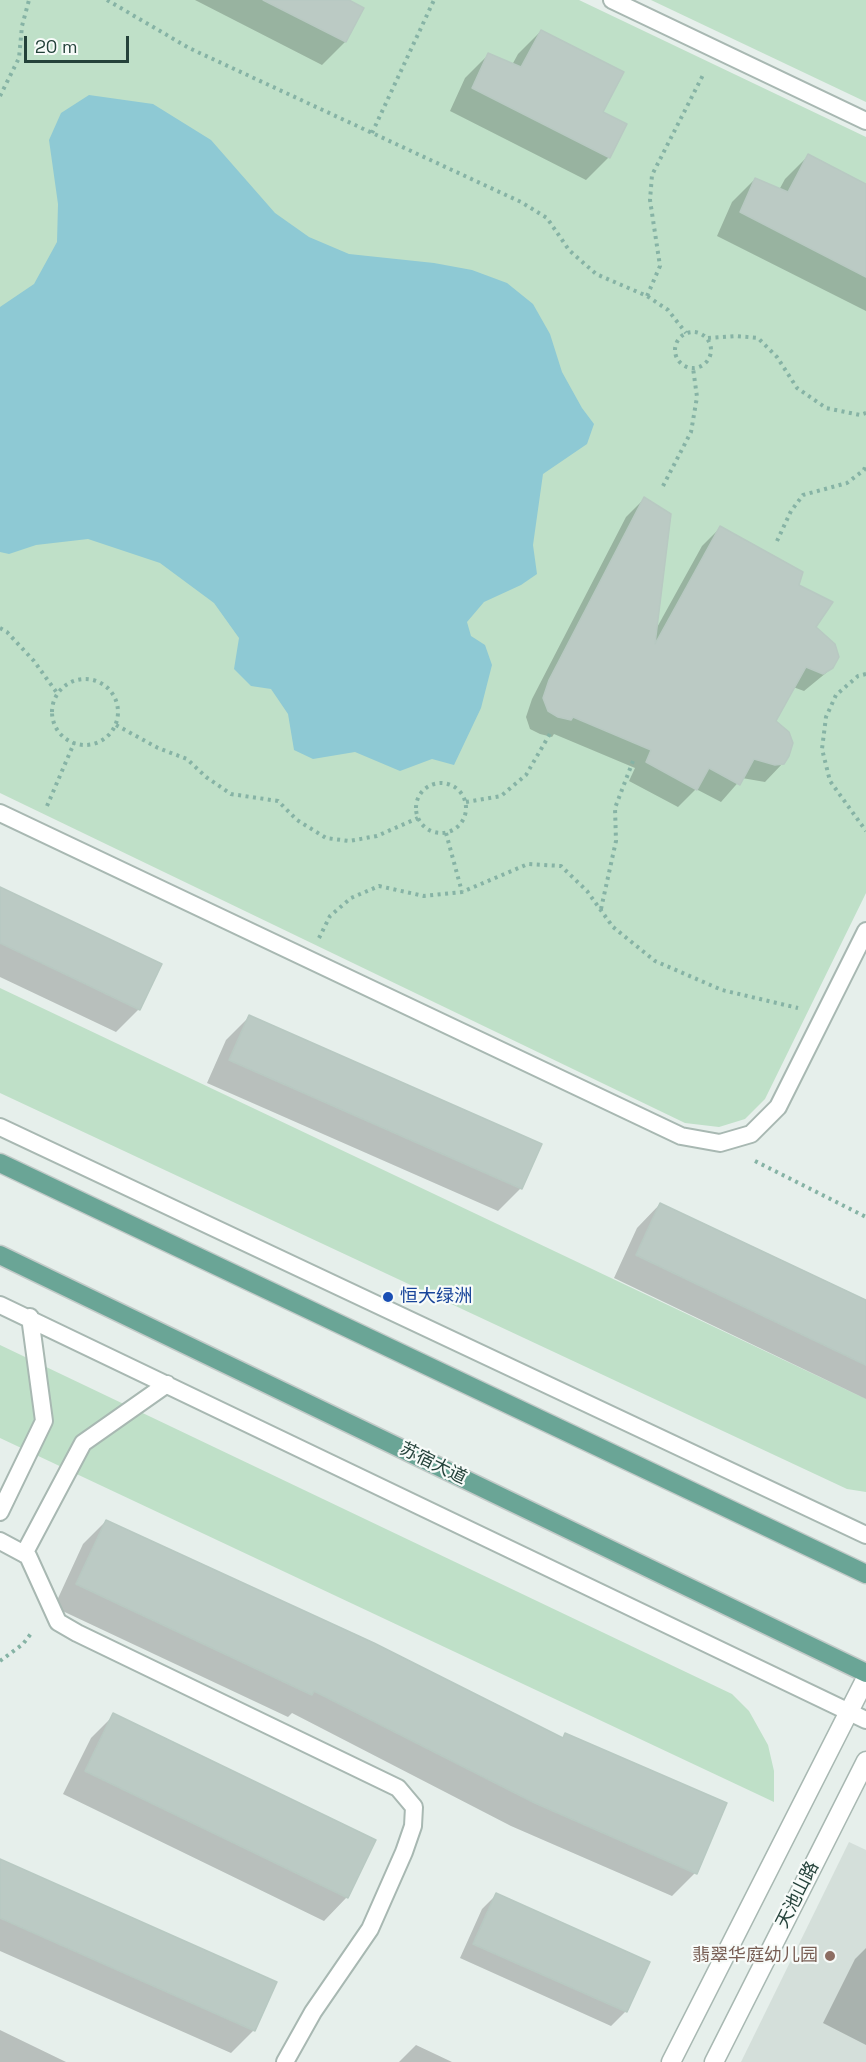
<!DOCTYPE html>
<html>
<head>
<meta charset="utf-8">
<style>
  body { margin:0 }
  #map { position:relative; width:866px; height:2062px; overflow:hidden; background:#e6efeb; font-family:"Space Grotesk",sans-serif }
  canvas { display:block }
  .scale { position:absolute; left:24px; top:36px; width:105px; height:27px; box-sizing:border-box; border:3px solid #24423a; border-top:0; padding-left:8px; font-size:18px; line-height:21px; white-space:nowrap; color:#24423a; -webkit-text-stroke:4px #f7fbf9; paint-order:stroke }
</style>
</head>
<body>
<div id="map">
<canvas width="866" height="2062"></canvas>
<div class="scale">20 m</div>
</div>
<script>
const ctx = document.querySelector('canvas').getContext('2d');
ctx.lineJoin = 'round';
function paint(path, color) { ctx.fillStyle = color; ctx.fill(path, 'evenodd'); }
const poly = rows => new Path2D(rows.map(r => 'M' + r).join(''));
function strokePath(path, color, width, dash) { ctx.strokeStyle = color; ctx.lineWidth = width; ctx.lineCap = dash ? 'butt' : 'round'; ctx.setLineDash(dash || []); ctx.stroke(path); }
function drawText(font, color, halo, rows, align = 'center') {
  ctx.font = font + ' "Space Grotesk","Noto Sans SC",sans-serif'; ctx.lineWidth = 4.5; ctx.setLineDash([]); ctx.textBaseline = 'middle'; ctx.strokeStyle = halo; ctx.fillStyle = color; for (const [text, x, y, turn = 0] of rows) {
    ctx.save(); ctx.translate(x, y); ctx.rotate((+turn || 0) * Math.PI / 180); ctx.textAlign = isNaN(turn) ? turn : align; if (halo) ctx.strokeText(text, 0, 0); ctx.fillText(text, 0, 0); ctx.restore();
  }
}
paint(poly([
  [849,1842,866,1850,866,2062,741,2062]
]), '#d4dfda');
paint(poly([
  [0,0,579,0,866,137,866,893,765,1099,745,1119,719,1127,685,1123,0,793],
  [651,0,866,0,866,102],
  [0,988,866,1399,866,1492,847,1489,0,1093],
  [0,1345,732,1694,749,1711,768,1745,774,1771,774,1802,0,1438]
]), '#bfe0c8');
paint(poly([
  [89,95,153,104,211,140,275,213,309,237,349,254,434,263,472,270,507,283,533,304,550,334,562,372,582,408,594,424,587,444,543,474,533,545,537,574,521,585,484,602,467,622,471,636,485,645,492,665,481,708,454,765,432,759,400,771,355,752,313,759,294,750,288,714,271,689,251,686,234,669,239,638,214,603,160,563,88,539,36,545,9,554,0,552,0,307,34,284,57,242,58,204,49,140,61,113]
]), '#8ec9d4');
paint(poly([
  [195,0,345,0,345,42,322,65],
  [541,31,601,112,609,157,586,180,450,111,465,78,488,55,512,65,518,54],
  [808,156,866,186,866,311,717,236,732,202,755,179,779,190,785,179],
  [644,499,655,631,702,546,720,528,797,586,832,668,804,691,793,687,774,721,783,763,765,782,742,778,721,802,696,789,678,807,629,781,635,768,554,734,552,737,540,734,530,729,526,717,532,699,626,517],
  [0,889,139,1009,116,1032,0,977],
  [249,1017,521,1188,498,1211,207,1083,226,1040],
  [660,1204,866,1302,866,1399,614,1278,637,1228],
  [106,1521,562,1739,566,1735,695,1873,672,1896,511,1826,292,1713,288,1717,54,1607,83,1544],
  [114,1715,347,1897,324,1921,63,1794,91,1738],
  [0,1861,254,2030,231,2053,0,1951],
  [496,1895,626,2011,611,2026,460,1958,482,1909],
  [866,1948,866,2045,823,2023,855,1959],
  [0,2030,66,2062,0,2062],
  [416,2045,452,2062,399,2062]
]), '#0003');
const building = poly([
  [263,0,349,0,364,8,346,42,263,0],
  [541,30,624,72,603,112,627,124,610,158,472,88,488,53,521,67,541,30],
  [808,154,866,184,866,277,740,212,755,178,788,192,808,154],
  [644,497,671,514,655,644,720,526,803,572,799,585,833,602,816,627,835,644,839,657,833,668,823,674,806,667,776,721,789,732,793,743,789,756,784,764,775,765,754,759,740,785,709,768,697,790,646,762,651,750,573,717,571,720,558,717,548,711,543,698,549,680,644,497],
  [0,887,162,964,140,1010,0,943,0,887],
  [249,1015,542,1144,522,1189,229,1060,249,1015],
  [660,1203,866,1300,866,1365,636,1255,660,1203],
  [106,1520,374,1643,563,1738,565,1733,727,1803,697,1874,535,1803,314,1691,312,1695,76,1584,106,1520],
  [113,1713,376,1840,348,1898,85,1771,113,1713],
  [0,1859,277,1982,255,2031,0,1918,0,1859],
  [496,1893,650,1962,627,2012,473,1944,496,1893]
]);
paint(building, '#bbcac4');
strokePath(building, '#b8c9c2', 1.5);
const service = poly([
  [612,0,866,121],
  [0,813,681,1136,720,1143,751,1134,778,1107,866,931],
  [0,1127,866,1535],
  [0,1305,866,1720],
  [0,1512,44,1421,30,1317],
  [0,1541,28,1556,58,1622,77,1633,398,1788,414,1807,413,1826,404,1852,370,1929,313,2012,285,2062],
  [24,1554,83,1443,167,1384]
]);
const tertiary = poly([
  [671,2062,866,1678],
  [714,2062,866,1761]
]);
const primary = poly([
  [0,1163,866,1574],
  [0,1255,866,1673]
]);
strokePath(service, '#a8b8b2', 20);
strokePath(tertiary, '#a8b8b2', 21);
strokePath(primary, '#c2cac8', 21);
strokePath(poly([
  [107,0,189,48,521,202,547,218,569,250,596,274,647,296,668,310,686,333],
  [0,96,19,58,22,26,29,0],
  [372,133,434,0],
  [647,296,660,266,650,200,652,175,704,73],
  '675 350a18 18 0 1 1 36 0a18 18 0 1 1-36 0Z',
  [708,338,736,336,758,338,777,357,797,388,826,408,860,415,866,413],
  [663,486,691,432,697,397,693,368],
  [777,541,791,511,803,495,847,483,864,470,866,464],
  [0,628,7,632,34,661,57,693],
  [866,674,858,676,836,695,826,717,822,749,830,781,866,831],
  '52 712a33 33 0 1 1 66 0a33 33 0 1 1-66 0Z',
  [116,725,158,748,187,759,206,777,231,794,278,801,297,820,326,838,349,841,377,836,418,818],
  '416 808a25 25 0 1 1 50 0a25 25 0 1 1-50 0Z',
  [466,802,501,796,526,775,551,732],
  [47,806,74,743],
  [446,833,462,892],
  [601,909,616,841,615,808,633,761],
  [319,938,330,916,351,898,379,886,424,896,462,892,528,864,561,866,587,891,613,927,655,961,722,990,798,1008],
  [755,1161,866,1217],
  [0,1661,23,1644,33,1631]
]), '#86b3a5', 4, [3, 4.5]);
strokePath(service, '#fff', 16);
strokePath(tertiary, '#fff', 18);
strokePath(primary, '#6aa596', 18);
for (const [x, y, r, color] of [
  [388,1297,6,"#1a4fb4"],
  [830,1956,6,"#8d6e63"]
]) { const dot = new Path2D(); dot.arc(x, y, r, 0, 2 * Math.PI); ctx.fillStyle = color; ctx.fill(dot); strokePath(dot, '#f7fbf9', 2); }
drawText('18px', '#164399', '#f7fbf9', [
  ["恒大绿洲",400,1297]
], 'left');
drawText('18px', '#24423a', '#f7fbf9', [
  ["苏宿大道",433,1464,26],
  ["天池山路",798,1895,-63]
]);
drawText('18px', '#785e54', '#f7fbf9', [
  ["翡翠华庭幼儿园",818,1956]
], 'right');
</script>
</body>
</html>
